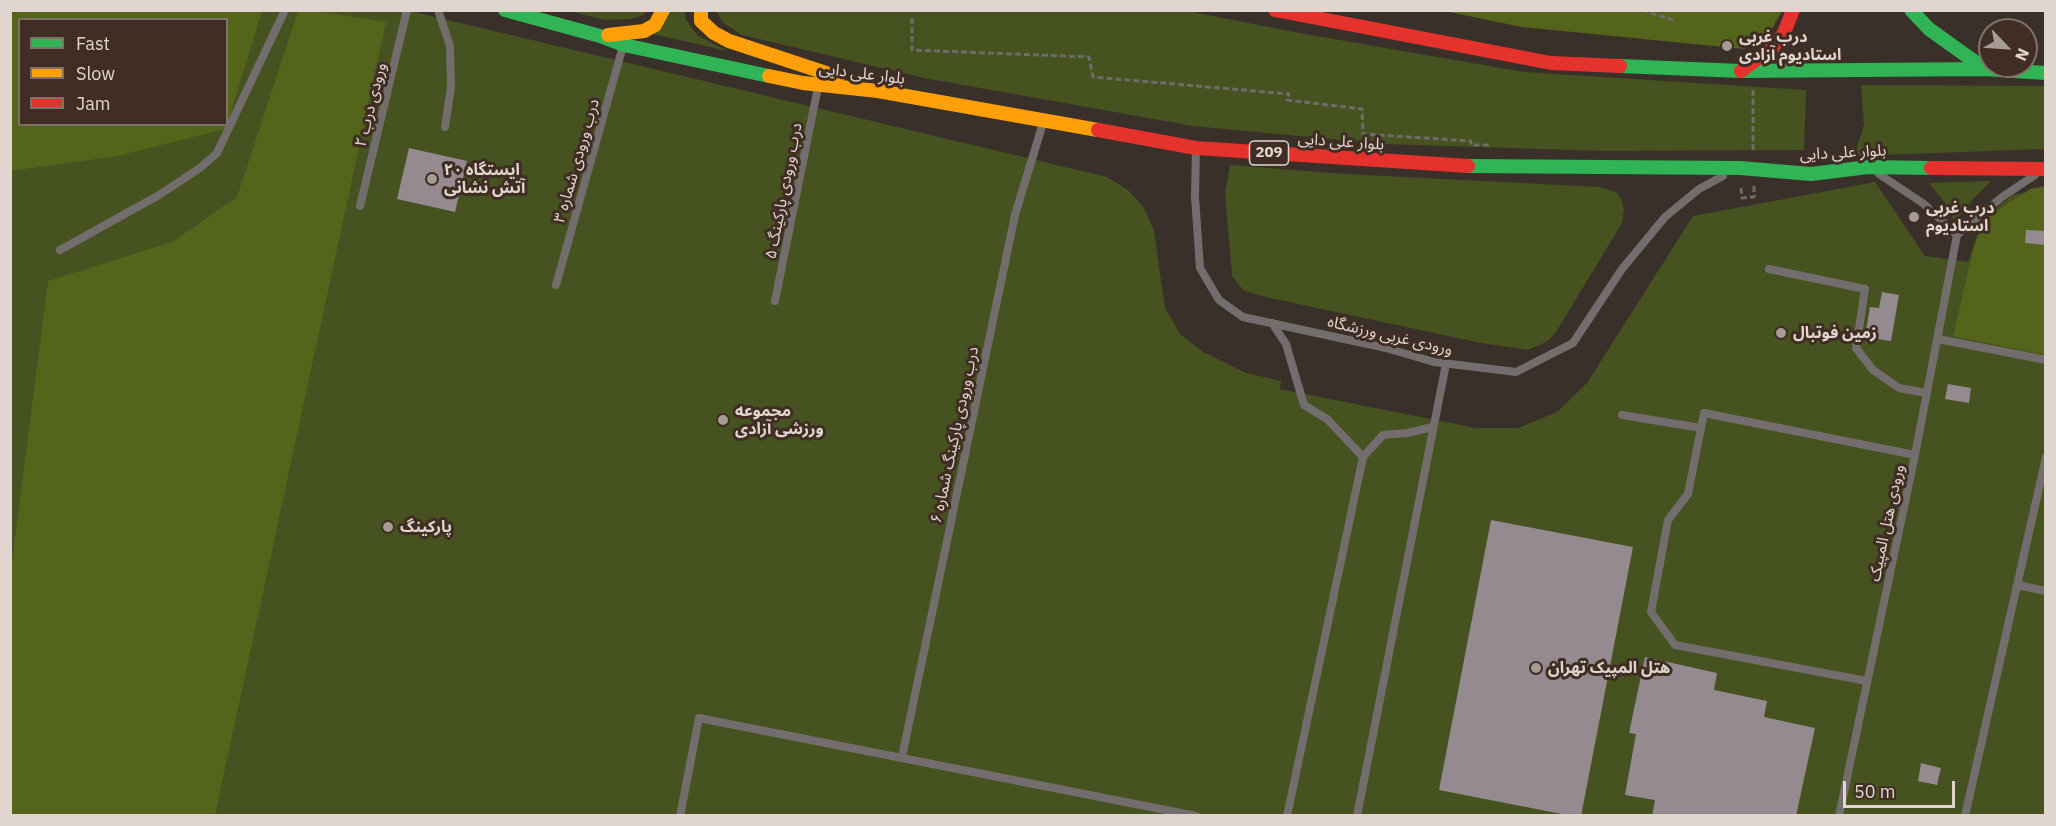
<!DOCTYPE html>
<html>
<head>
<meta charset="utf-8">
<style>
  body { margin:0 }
  #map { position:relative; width:2056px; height:826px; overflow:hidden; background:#3a302a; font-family:"IBM Plex Sans",sans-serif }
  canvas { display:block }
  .frame { position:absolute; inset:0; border:12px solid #e1d5cf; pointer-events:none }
  .legend { position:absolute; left:18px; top:18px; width:210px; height:108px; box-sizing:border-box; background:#402e24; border:2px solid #807168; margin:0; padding:8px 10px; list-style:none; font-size:18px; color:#e1d5cf }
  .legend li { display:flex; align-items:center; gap:12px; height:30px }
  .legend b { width:30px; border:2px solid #807168 }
  .north { position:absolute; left:1978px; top:18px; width:60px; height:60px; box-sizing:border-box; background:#402e24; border:2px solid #807168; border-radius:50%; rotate:115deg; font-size:16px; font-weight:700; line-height:24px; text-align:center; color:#e1d5cf }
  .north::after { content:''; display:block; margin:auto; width:21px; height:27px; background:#a79b95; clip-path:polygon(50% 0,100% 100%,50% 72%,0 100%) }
  .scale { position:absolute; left:1843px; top:781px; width:112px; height:27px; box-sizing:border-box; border:3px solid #e1d5cf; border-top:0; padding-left:8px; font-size:18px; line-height:21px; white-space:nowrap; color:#e1d5cf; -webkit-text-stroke:4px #402e24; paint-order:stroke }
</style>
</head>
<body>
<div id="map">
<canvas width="2056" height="826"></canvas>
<div class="frame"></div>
<ul class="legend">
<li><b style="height:8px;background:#30b455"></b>Fast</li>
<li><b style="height:8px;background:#ff9f0a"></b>Slow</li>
<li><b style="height:8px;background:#e5322d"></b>Jam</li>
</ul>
<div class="north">N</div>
<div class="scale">50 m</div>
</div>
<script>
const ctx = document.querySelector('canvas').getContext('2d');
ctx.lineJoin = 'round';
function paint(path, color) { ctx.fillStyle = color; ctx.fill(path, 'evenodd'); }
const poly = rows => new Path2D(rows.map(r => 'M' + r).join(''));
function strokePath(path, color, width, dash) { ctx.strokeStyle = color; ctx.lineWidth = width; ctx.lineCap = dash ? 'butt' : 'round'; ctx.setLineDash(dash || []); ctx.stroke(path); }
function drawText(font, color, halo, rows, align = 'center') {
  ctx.font = font + ' "IBM Plex Sans","Noto Sans Arabic",sans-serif'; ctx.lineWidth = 6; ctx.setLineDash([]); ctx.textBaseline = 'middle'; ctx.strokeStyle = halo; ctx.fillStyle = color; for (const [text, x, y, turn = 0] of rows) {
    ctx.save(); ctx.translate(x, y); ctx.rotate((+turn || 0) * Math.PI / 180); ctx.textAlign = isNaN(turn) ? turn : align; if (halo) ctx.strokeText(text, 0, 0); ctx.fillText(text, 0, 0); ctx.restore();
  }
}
paint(poly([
  [10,11,410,11,1107,177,1128,190,1144,208,1154,231,1165,308,1180,334,1203,352,1246,373,1281,381,1280,389,1476,428,1518,428,1557,412,1587,383,1693,216,1875,182,1925,256,1968,262,1983,220,2012,195,2045,190,2045,815,11,815],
  [20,20,226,20,226,124,20,124],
  [570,11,645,11,643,15,631,19,604,20],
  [669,11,684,11,686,20,697,35,727,51,653,34],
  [717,11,1188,11,1299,33,1524,72,1806,90,1804,150,1604,151,1384,144,1193,126,924,78,742,35,722,22],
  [1861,85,2045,86,2045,149,1854,156,1864,125],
  [1230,165,1346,174,1600,187,1617,193,1621,199,1624,209,1622,223,1556,332,1548,341,1528,350,1481,343,1261,296,1243,290,1232,276,1225,193],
  [1991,181,1974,198,1955,222,1945,203,1929,183]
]), '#465220');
paint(poly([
  [10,11,262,11,226,129,118,156,11,171],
  [20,20,226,20,226,124,20,124],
  [298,11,315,11,386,22,215,815,11,815,11,569,48,281,172,242,237,197],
  [1444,11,1782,11,1768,36,1744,49,1522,27],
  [2045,186,2045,355,1953,336,1974,247,1983,220,2030,189]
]), '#54641a');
paint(poly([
  [409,148,467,161,455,212,397,199],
  [2026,230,2046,231,2046,245,2025,243],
  [1882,292,1899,295,1891,341,1865,337,1870,307,1879,308],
  [1948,384,1971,388,1969,403,1945,399],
  [1491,520,1633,547,1581,816,1572,816,1439,790],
  [1645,657,1717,673,1714,690,1767,701,1764,717,1815,728,1796,816,1652,816,1655,800,1625,795,1636,734,1629,733],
  [1921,763,1941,768,1937,785,1918,781]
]), '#968a91');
strokePath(poly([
  [1642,10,1673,20],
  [912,18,912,50,1089,57,1093,77,1289,94,1287,100,1362,109,1363,134,1471,141,1471,145,1489,145],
  [1753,90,1753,150],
  [1741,188,1742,198,1754,197,1754,186]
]), '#706b69', 3, [6, 3]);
strokePath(poly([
  [438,10,450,46,451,87,445,127],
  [1196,150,1195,197,1200,268,1219,300,1243,317,1386,348,1434,362,1516,372,1573,343,1622,269,1665,217,1699,189,1723,176],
  [1879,174,1924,204,1957,235,2002,197,2035,175],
  [360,206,407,10],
  [60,250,159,195,200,168,217,153,285,10],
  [1769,269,1865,289,1856,348,1873,370,1899,388,1927,393],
  [556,285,623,46],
  [775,301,818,87],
  [1272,323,1286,344,1304,405,1327,419,1363,457],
  [1938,339,2046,360],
  [1622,415,1701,428],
  [2017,585,2046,591],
  [1867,681,1675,645,1651,612,1668,520,1688,494,1704,413,1915,455],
  [902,757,1015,215,1043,123],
  [680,816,699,718,1196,816],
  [1287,816,1363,457,1383,435,1407,433,1433,427],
  [1357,816,1446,364],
  [1839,816,1915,455,1957,235],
  [1965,816,2046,457]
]), '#736e6d', 8);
strokePath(poly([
  [505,10,600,36,624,45,769,76],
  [1911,10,1929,29,1985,69],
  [1620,66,1741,71,1985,69,2046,73],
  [1468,166,1740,168,1811,174,1868,167,1931,168]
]), '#30b455', 14);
strokePath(poly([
  [701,10,701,21,714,33,729,41,838,77],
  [608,35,644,31,655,25,663,10],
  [769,76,803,83,878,91,1098,130]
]), '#ff9f0a', 14);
strokePath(poly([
  [1275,10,1551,63,1620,66],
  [1741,71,1773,47,1784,33,1793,10],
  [1098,130,1196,148,1468,166],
  [1931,168,2046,169]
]), '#e5322d', 14);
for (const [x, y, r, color] of [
  [1727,46,6,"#a79b95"],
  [432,179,6,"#a79b95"],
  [1914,217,6,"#a79b95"],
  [1781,333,6,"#a79b95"],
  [723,420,6,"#a79b95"],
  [388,527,6,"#a79b95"],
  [1536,668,6,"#a79b95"]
]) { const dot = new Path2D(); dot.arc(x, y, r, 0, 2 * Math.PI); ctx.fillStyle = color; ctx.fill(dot); strokePath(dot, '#402e24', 2); }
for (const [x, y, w] of [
  [1269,153,39]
]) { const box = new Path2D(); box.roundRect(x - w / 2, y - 12, w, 24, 4.5); ctx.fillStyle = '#402e24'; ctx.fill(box); strokePath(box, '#e1d5cf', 1.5); }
drawText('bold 15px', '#e1d5cf', null, [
  ["209",1269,153]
]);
drawText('bold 16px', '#e1d5cf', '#402e24', [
  ["درب غربی",1739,37],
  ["استادیوم آزادی",1739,55],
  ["ایستگاه ۲۰",444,170],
  ["آتش نشانی",444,188],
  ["درب غربی",1926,208],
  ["استادیوم",1926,226],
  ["زمین فوتبال",1793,333],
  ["مجموعه",735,411],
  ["ورزشی آزادی",735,429],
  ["پارکینگ",400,527],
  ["هتل المپیک تهران",1548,668]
], 'left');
drawText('16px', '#e1d5cf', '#402e24', [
  ["بلوار علی دایی",862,74,7],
  ["ورودی درب ۲",371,105,-76],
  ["بلوار علی دایی",1341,142,4],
  ["بلوار علی دایی",1843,153,-3],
  ["درب ورودی شماره ۳",577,161,-74],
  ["درب ورودی پارکینگ ۵",784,191,-79],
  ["ورودی غربی ورزشگاه",1390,336,13],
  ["درب ورودی پارکینگ شماره ۶",955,435,-78],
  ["ورودی هتل المپیک",1887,523,-78]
]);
</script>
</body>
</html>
